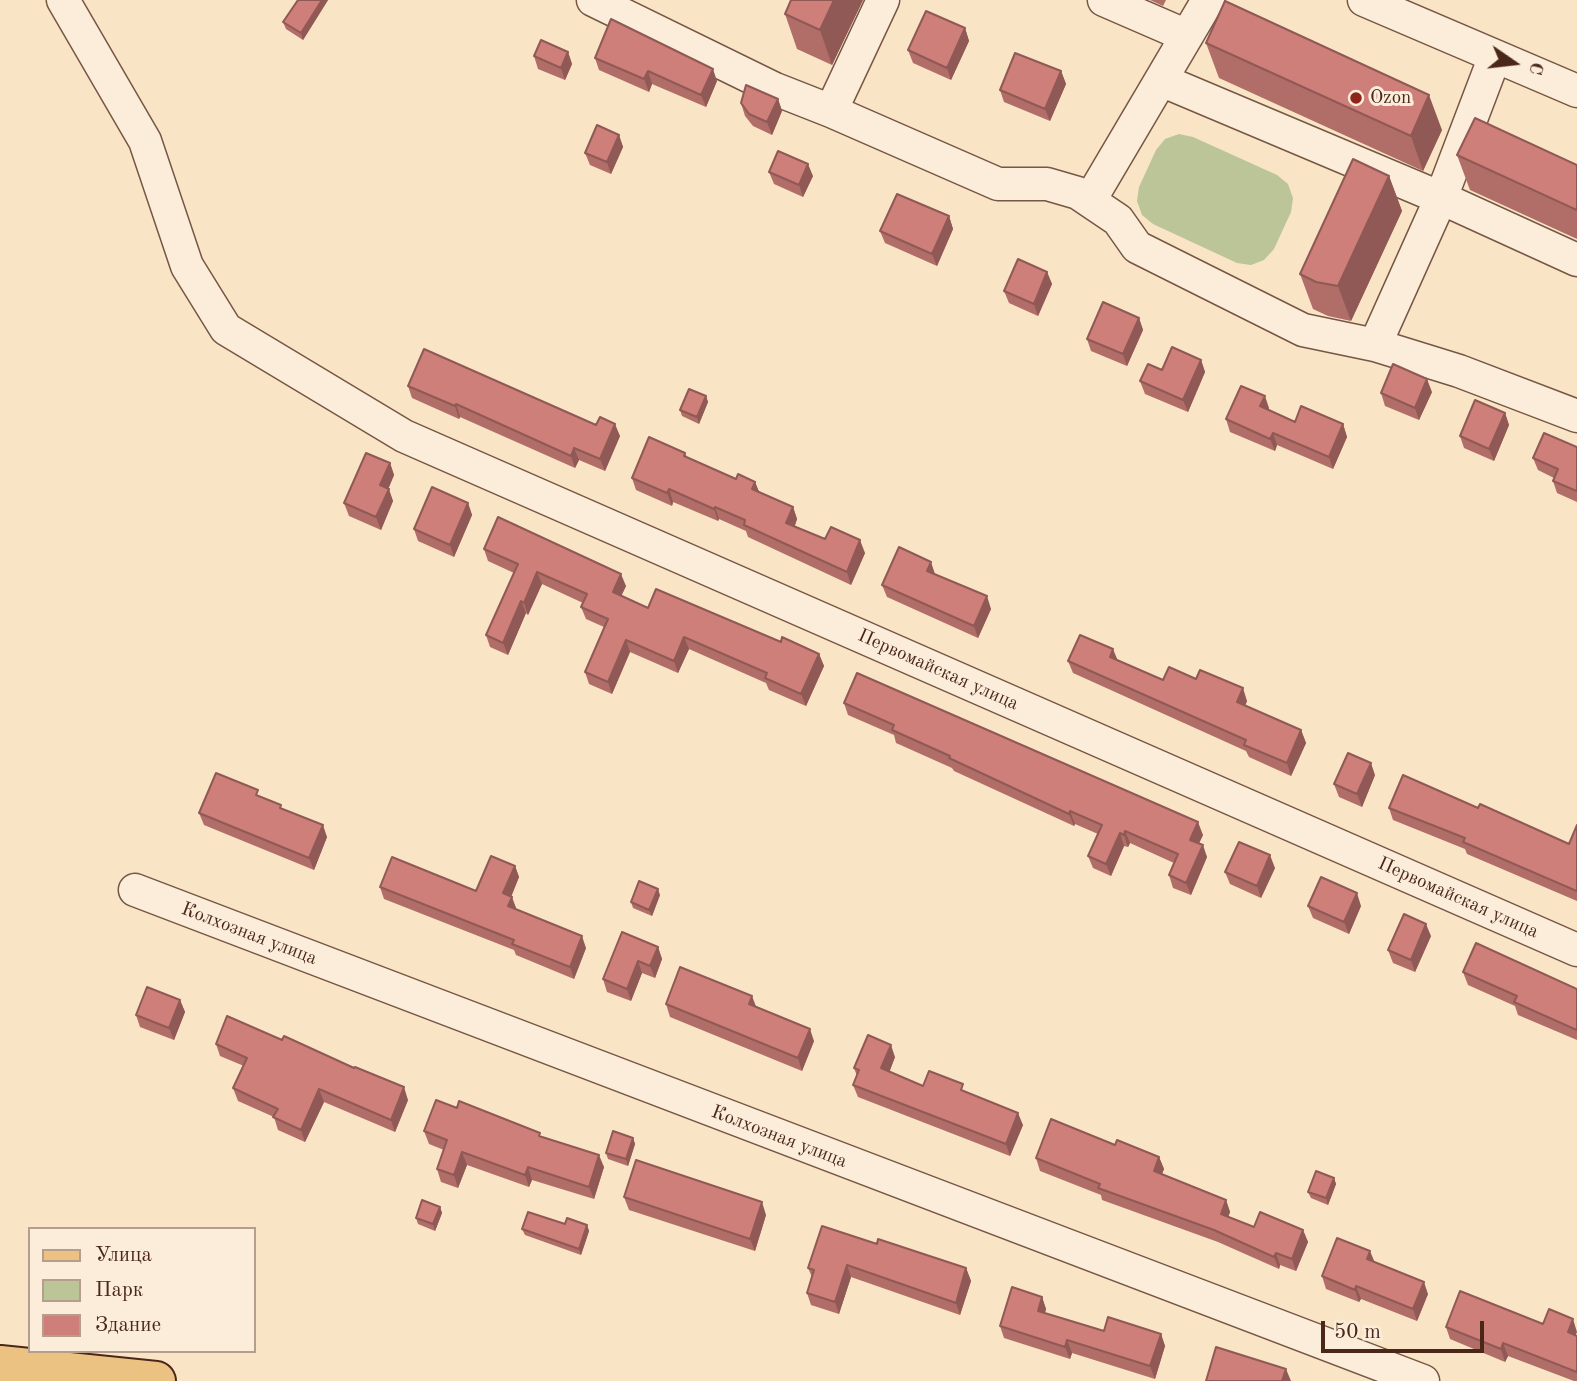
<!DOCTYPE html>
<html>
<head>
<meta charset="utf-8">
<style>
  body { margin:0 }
  #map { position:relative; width:1577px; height:1381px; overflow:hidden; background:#f9e4c6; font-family:"Old Standard TT",serif }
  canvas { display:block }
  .legend { position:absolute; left:28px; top:1227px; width:228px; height:126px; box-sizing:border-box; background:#fbedda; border:2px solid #b59e8d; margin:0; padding:9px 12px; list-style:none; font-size:21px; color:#4b2719 }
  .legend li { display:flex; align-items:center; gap:14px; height:35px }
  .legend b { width:35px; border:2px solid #b59e8d }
  .north { position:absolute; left:1479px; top:28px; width:70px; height:70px; -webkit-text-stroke:5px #fbedda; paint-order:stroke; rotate:104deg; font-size:19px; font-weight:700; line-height:28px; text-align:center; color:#4b2719 }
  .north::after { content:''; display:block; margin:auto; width:24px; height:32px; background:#4b2719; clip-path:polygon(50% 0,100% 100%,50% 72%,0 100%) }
  .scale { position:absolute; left:1321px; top:1321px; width:163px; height:32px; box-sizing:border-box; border:4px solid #4b2719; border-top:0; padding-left:9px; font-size:21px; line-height:24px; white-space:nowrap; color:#4b2719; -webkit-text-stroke:5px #fbedda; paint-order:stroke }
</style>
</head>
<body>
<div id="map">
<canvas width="1577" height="1381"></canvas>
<ul class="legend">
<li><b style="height:9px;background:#ecc283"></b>Улица</li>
<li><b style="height:19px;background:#bbc597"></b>Парк</li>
<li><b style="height:19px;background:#ce7f79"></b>Здание</li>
</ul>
<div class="north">С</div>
<div class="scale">50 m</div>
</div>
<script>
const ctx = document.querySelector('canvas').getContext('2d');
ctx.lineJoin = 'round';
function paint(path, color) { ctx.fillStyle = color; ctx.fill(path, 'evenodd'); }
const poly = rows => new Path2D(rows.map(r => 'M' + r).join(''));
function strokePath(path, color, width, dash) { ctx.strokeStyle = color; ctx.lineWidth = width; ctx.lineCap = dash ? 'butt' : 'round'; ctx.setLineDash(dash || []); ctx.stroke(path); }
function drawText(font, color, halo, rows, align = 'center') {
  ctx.font = font + ' "Old Standard TT",serif'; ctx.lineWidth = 6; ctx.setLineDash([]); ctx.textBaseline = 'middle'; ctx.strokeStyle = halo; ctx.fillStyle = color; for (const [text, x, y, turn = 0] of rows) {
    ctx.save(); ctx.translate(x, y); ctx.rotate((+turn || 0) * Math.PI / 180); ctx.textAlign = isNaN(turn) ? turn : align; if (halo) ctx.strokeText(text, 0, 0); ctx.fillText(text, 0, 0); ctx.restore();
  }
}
paint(poly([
  [1179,134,1193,137,1277,175,1288,184,1293,198,1291,212,1274,249,1264,260,1251,265,1237,263,1153,224,1142,215,1137,201,1139,187,1156,150,1165,139]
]), '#bbc597');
const minor = poly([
  [63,0,145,141,187,266,226,329,404,436,1577,950],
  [593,0,775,89,831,111,998,184,1047,184,1078,193,1118,220,1137,247,1303,330,1375,345,1459,371,1577,416],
  [1104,0,1187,36],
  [1364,0,1577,91],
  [1161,80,1441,198,1577,260],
  [831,111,883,0],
  [1090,200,1208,0],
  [1375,345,1441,198,1495,56],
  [135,890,1423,1381]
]);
const major = poly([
  [0,1365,156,1381]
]);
strokePath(minor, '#765644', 35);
strokePath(major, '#4b2719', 42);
strokePath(minor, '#fbedda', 32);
strokePath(major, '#ecc283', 38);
paint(poly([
  [298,0,328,0,303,40,286,29,283,22],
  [791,0,863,0,832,65,797,49,785,14],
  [1150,0,1166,0,1163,6],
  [965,28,969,41,951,80,913,63,908,50],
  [1206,43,1442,130,1423,171,1219,78],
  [568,52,572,64,565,80,538,69,534,56],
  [595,58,717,81,706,107,652,84,649,92,599,70],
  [1061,71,1066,84,1050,121,1004,102,1000,90],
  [778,99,782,111,772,135,753,126,745,116,741,103],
  [619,135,623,147,611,174,590,165,585,153],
  [1457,155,1577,165,1577,239,1470,190],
  [769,172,813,176,803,197,774,184],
  [1389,176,1402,211,1351,321,1328,316,1313,309,1300,274],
  [949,216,953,229,937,266,885,243,880,231],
  [1047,272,1052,284,1038,316,1009,303,1004,291],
  [1139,318,1143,330,1127,366,1091,351,1087,339],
  [1201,360,1205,372,1188,412,1145,394,1140,381,1162,370],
  [408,386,620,436,605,471,579,460,575,468,460,417,459,419,412,398],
  [1432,392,1419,420,1385,406,1381,393],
  [706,396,708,402,699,424,682,416,680,410],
  [1269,408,1268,410,1295,422,1343,424,1347,437,1333,469,1277,445,1275,451,1230,432,1226,419],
  [1505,413,1509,425,1494,461,1464,448,1460,436],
  [1577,447,1577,502,1557,493,1553,481,1554,478,1538,470,1533,458],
  [685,453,687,457,736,479,755,482,759,492,793,507,797,519,795,526,825,539,865,553,851,585,748,537,746,531,719,519,718,521,673,502,672,506,636,490,632,478],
  [390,463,394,475,388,489,393,501,381,530,349,516,344,503],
  [468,503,472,515,454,557,418,541,414,529],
  [484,549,626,586,621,596,648,608,781,642,819,654,824,666,806,706,769,690,766,683,689,649,678,673,630,652,612,694,589,684,585,672,604,627,586,619,581,607,583,603,542,584,528,615,526,613,508,655,490,647,486,635,514,573,488,561],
  [935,574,991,609,978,638,887,597,882,585],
  [1117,660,1163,680,1247,701,1245,706,1301,730,1306,743,1291,776,1249,757,1246,751,1073,673,1068,661],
  [844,703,1203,835,1199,843,1207,857,1191,895,1173,888,1169,875,1174,863,1130,843,1128,847,1124,846,1111,876,1093,868,1088,856,1098,834,1075,824,1074,826,954,771,952,768,896,743,894,735,848,715],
  [1375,775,1362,807,1339,797,1334,784],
  [260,797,282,809,327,837,314,870,204,825,199,813],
  [1389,808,1478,808,1569,844,1577,825,1577,901,1467,854,1465,849,1393,820],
  [515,866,519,877,511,896,516,908,515,909,586,948,574,979,516,955,514,950,384,899,380,887,476,891],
  [1275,868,1261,898,1230,884,1225,872],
  [660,895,652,916,633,908,631,902],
  [1308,906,1361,906,1349,934,1313,918],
  [1431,936,1415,972,1393,963,1388,950],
  [658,947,662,959,655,978,642,973,631,1001,607,992,603,979],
  [1463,972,1577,989,1577,1040,1518,1015,1515,1006,1468,985],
  [180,1000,185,1012,174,1040,140,1027,136,1015],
  [666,1004,756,1007,814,1041,802,1071,670,1017],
  [216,1044,408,1100,395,1132,324,1102,305,1142,278,1130,274,1117,238,1101,233,1088,244,1066,220,1056],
  [895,1057,889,1072,923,1086,966,1092,1023,1125,1010,1156,858,1097,853,1085,857,1076,854,1068],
  [457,1108,541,1136,604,1167,594,1199,532,1180,529,1187,467,1165,458,1188,441,1182,437,1169,444,1150,429,1144,424,1131],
  [633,1138,635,1144,628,1166,608,1159,606,1153],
  [1115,1145,1159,1157,1164,1169,1162,1174,1226,1200,1230,1212,1228,1217,1254,1227,1303,1230,1308,1242,1296,1271,1280,1265,1279,1269,1218,1242,1102,1200,1101,1195,1040,1171,1036,1158],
  [1334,1178,1336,1184,1328,1205,1311,1198,1308,1192],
  [624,1197,766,1215,755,1251,629,1210],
  [440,1207,442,1213,435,1231,418,1224,416,1218],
  [565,1224,587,1225,589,1231,581,1255,525,1235,522,1229],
  [877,1244,966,1268,971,1281,960,1315,851,1277,839,1314,811,1305,807,1293,812,1277,808,1268],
  [1374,1262,1428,1294,1417,1321,1361,1299,1359,1302,1326,1289,1322,1276],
  [1042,1297,1046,1309,1045,1313,1104,1331,1161,1334,1165,1346,1155,1379,1072,1353,1070,1359,1004,1338,1000,1326],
  [1543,1324,1577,1336,1577,1381,1574,1381,1508,1356,1505,1362,1450,1339,1446,1327]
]), '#b16d68');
paint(poly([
  [322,0,328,0,303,40,301,33],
  [834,0,863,0,832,65,820,30],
  [965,28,969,41,951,80,947,68],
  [568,52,572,64,565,80,561,68],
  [713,69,717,81,706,107,701,95],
  [648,71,652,84,649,92,644,79],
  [1061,71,1066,84,1050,121,1045,109],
  [1429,95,1442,130,1423,171,1411,136],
  [778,99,782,111,772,135,767,122],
  [619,135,623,147,611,174,607,162],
  [808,164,813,176,803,197,799,185],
  [1389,176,1402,211,1351,321,1338,286],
  [949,216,953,229,937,266,932,254],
  [1047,272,1052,284,1038,316,1034,304],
  [1139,318,1143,330,1127,366,1123,354],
  [1201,360,1205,372,1188,412,1183,400],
  [1427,379,1432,392,1419,420,1415,408],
  [706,396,708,402,699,424,697,417],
  [1265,396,1269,408,1265,419,1260,406],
  [456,404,460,417,459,419,455,406],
  [1505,413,1509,425,1494,461,1489,449],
  [615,424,620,436,605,471,600,459],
  [1343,424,1347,437,1333,469,1329,457],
  [1273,433,1277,445,1275,451,1270,439],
  [574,448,579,460,575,468,571,456],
  [390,463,394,475,385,497,380,485],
  [755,482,760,494,752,489],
  [389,489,393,501,381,530,376,517],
  [669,489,673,502,672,506,667,493],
  [468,503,472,515,454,557,450,545],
  [715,507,719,519,718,521,714,509],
  [793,507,797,519,791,535,786,523],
  [860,540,865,553,851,585,847,572],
  [931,562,935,574,927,571],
  [537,572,542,584,528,615,524,603],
  [621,574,626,586,617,605,613,592],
  [987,596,991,609,978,638,974,626],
  [521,601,526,613,508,655,503,643],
  [684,637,689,649,678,673,674,661],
  [626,640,630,652,612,694,608,682],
  [1113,649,1118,661,1110,657],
  [819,654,824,666,806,706,801,694],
  [1243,688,1247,701,1241,715,1237,702],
  [1301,730,1306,743,1291,776,1287,763],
  [1371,763,1375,775,1362,807,1357,794],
  [1070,811,1075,824,1074,826,1069,814],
  [1198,822,1203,835,1195,852,1190,840],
  [323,825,327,837,314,870,309,858],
  [1125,831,1130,843,1128,847,1124,835],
  [1120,833,1124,846,1111,876,1106,864],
  [1203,845,1207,857,1191,895,1186,883],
  [1270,855,1275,868,1261,898,1257,886],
  [515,866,519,877,508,905,503,893],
  [658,889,660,895,652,916,649,910],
  [1357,893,1361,906,1349,934,1344,922],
  [512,897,516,908,512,918,508,906],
  [1426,924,1431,936,1415,972,1411,960],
  [582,936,586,948,574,979,570,967],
  [658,947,662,959,655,978,650,966],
  [638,961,642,973,631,1001,627,989],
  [752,996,757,1009,749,1004],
  [180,1000,185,1012,174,1040,169,1028],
  [810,1029,814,1041,802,1071,798,1058],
  [891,1045,895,1057,886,1081,881,1068],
  [404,1087,408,1100,395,1132,391,1120],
  [319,1089,324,1102,305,1142,301,1130],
  [1018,1113,1023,1125,1010,1156,1006,1144],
  [633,1138,635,1144,628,1166,626,1159],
  [462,1152,467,1165,458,1188,454,1175],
  [599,1155,604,1167,594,1199,589,1187],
  [1159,1157,1164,1169,1158,1183,1154,1171],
  [528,1167,532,1180,529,1187,525,1175],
  [1334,1178,1336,1184,1328,1205,1326,1198],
  [1226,1200,1230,1212,1225,1226,1221,1214],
  [762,1202,766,1215,755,1251,750,1239],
  [440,1207,442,1213,435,1231,433,1224],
  [587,1225,589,1231,581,1255,579,1249],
  [1303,1230,1308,1242,1296,1271,1292,1259],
  [1370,1251,1375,1263,1367,1259],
  [1276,1253,1280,1265,1279,1269,1274,1257],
  [847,1265,851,1277,839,1314,835,1302],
  [966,1268,971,1281,960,1315,956,1303],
  [1424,1282,1428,1294,1417,1321,1413,1309],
  [1356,1286,1361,1299,1359,1302,1355,1290],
  [1042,1297,1046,1309,1042,1323,1038,1311],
  [1573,1319,1577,1332,1572,1345,1568,1332],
  [1161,1334,1165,1346,1155,1379,1150,1366],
  [1067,1340,1072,1353,1070,1359,1065,1347],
  [1503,1343,1508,1356,1505,1362,1501,1349],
  [1286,1369,1291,1381,1282,1381]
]), '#905955');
const building = poly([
  [298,0,322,0,301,33,283,22,298,0],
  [791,0,834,0,820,30,785,14,791,0],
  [1225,1,1429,95,1411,136,1206,43,1225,1],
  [926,11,965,28,947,68,908,50,926,11],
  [611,19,713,69,701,95,648,71,644,79,595,58,611,19],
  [541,40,568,52,561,68,534,56,541,40],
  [1015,53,1061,71,1045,109,1000,90,1015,53],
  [746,85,778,99,767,122,749,114,741,103,746,85],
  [1475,118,1577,165,1577,210,1457,155,1475,118],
  [597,125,619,135,607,162,585,153,597,125],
  [778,151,808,164,799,185,769,172,778,151],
  [1353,159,1389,176,1338,286,1316,282,1300,274,1353,159],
  [897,194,949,216,932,254,880,231,897,194],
  [1018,259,1047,272,1034,304,1004,291,1018,259],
  [1103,302,1139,318,1123,354,1087,339,1103,302],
  [1172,347,1201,360,1183,400,1140,381,1148,364,1162,370,1172,347],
  [424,349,596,425,600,417,615,424,600,459,574,448,571,456,456,404,455,406,408,386,424,349],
  [1393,364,1427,379,1415,408,1381,393,1393,364],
  [1241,386,1265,396,1260,406,1295,422,1301,406,1343,424,1329,457,1273,433,1270,439,1226,419,1241,386],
  [689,389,706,396,697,417,680,410,689,389],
  [1475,400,1505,413,1489,449,1460,436,1475,400],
  [1544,433,1577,447,1577,491,1553,481,1558,469,1533,458,1544,433],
  [649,437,685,453,684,456,736,479,738,474,755,482,752,489,793,507,786,523,825,539,831,527,860,540,847,572,744,525,745,520,715,507,714,509,669,489,667,493,632,478,649,437],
  [366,453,390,463,380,485,389,489,376,517,344,503,366,453],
  [432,487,468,503,450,545,414,529,432,487],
  [498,517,621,574,613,592,648,608,656,589,781,642,782,637,819,654,801,694,765,678,767,673,684,637,674,661,626,640,608,682,585,672,608,619,581,607,587,594,537,572,524,603,521,601,503,643,486,635,518,564,484,549,498,517],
  [899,547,931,562,927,571,987,596,974,626,882,585,899,547],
  [1080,635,1113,649,1110,657,1163,680,1169,667,1196,679,1200,670,1243,688,1237,702,1301,730,1287,763,1244,745,1246,740,1068,661,1080,635],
  [857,673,1198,822,1190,840,1203,845,1186,883,1169,875,1178,854,1125,831,1124,835,1120,833,1106,864,1088,856,1102,825,1070,811,1069,814,949,758,950,756,892,730,894,725,844,703,857,673],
  [1348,753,1371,763,1357,794,1334,784,1348,753],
  [216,773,258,790,256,795,281,805,280,808,323,825,309,858,199,813,216,773],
  [1403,775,1478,808,1480,804,1569,844,1577,825,1577,891,1463,842,1465,838,1389,808,1403,775],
  [1239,842,1270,855,1257,886,1225,872,1239,842],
  [491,856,515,866,503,893,512,897,508,906,582,936,570,967,512,944,514,940,380,887,392,857,476,891,491,856],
  [1321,877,1357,893,1344,922,1308,906,1321,877],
  [639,881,658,889,649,910,631,902,639,881],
  [1404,914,1426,924,1411,960,1388,950,1404,914],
  [622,932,658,947,650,966,638,961,627,989,603,979,622,932],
  [1476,943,1577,989,1577,1030,1514,1002,1517,996,1463,972,1476,943],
  [680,967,752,996,749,1004,810,1029,798,1058,666,1004,680,967],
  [147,987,180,1000,169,1028,136,1015,147,987],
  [227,1016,282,1040,284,1036,354,1068,355,1067,404,1087,391,1120,319,1089,301,1130,273,1117,278,1109,233,1088,247,1058,216,1044,227,1016],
  [868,1035,891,1045,881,1068,923,1086,929,1071,963,1084,961,1090,1018,1113,1006,1144,853,1085,859,1070,854,1068,868,1035],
  [436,1100,457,1108,459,1101,540,1133,539,1136,599,1155,589,1187,528,1167,525,1175,462,1152,454,1175,437,1169,447,1140,424,1131,436,1100],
  [1051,1119,1115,1145,1117,1140,1159,1157,1154,1171,1226,1200,1221,1214,1254,1227,1260,1212,1303,1230,1292,1259,1276,1253,1274,1257,1214,1230,1098,1188,1100,1184,1036,1158,1051,1119],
  [613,1131,633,1138,626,1159,606,1153,613,1131],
  [636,1160,762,1202,750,1239,624,1197,636,1160],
  [1316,1171,1334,1178,1326,1198,1308,1192,1316,1171],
  [422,1200,440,1207,433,1224,416,1218,422,1200],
  [528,1212,565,1224,567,1218,587,1225,579,1249,522,1229,528,1212],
  [822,1226,877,1244,878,1239,966,1268,956,1303,847,1265,835,1302,807,1293,814,1270,808,1268,822,1226],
  [1337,1238,1370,1251,1367,1259,1424,1282,1413,1309,1356,1286,1355,1290,1322,1276,1337,1238],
  [1012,1287,1042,1297,1038,1311,1104,1331,1108,1317,1161,1334,1150,1366,1067,1340,1065,1347,1000,1326,1012,1287],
  [1460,1291,1543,1324,1549,1309,1573,1319,1568,1332,1577,1336,1577,1372,1503,1343,1501,1349,1446,1327,1460,1291],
  [1216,1347,1286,1369,1282,1381,1206,1381,1216,1347]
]);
paint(building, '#ce7f79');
strokePath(building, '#905955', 2);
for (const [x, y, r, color] of [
  [1356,98,7,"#8f2418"]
]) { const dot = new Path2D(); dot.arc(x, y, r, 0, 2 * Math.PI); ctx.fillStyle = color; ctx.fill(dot); strokePath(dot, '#fbedda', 2.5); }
drawText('19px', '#4b2719', '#fbedda', [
  ["Ozon",1370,98]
], 'left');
drawText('19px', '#4b2719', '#fbedda', [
  ["Первомайская улица",938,670,24],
  ["Первомайская улица",1458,898,24],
  ["Колхозная улица",249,934,21],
  ["Колхозная улица",779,1137,21]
]);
</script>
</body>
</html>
